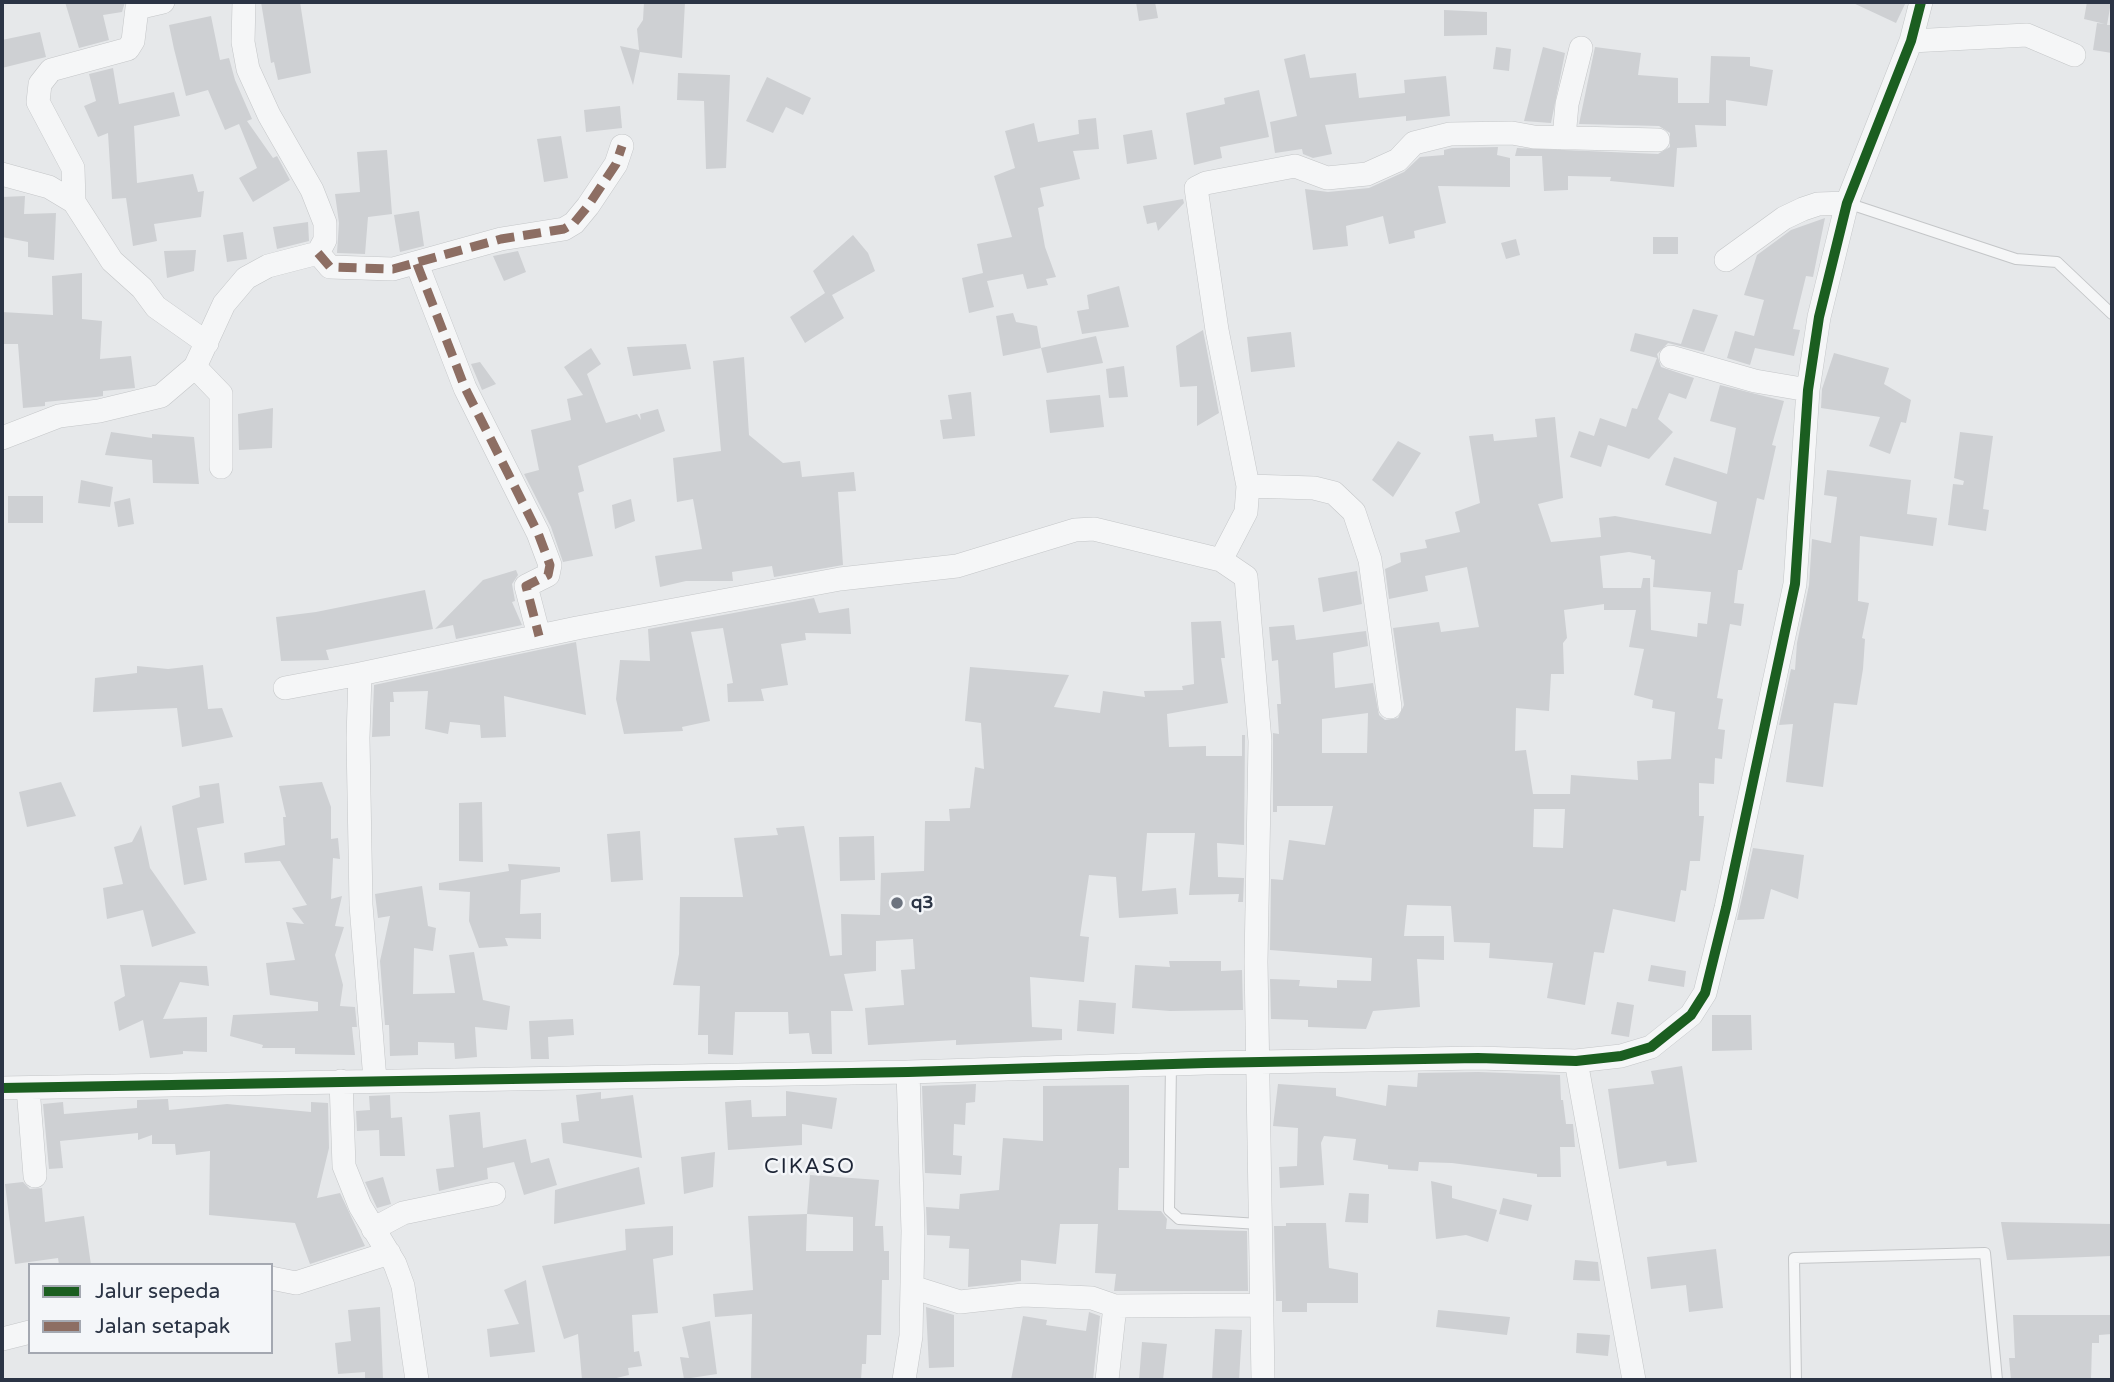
<!DOCTYPE html>
<html>
<head>
<meta charset="utf-8">
<style>
  body { margin:0 }
  #map { position:relative; width:2114px; height:1382px; overflow:hidden; background:#e6e8ea; font-family:"Varela Round",sans-serif }
  canvas { display:block }
  .frame { position:absolute; inset:0; border:4px solid #2b3445; pointer-events:none }
  .legend { position:absolute; left:28px; top:1263px; width:245px; height:91px; box-sizing:border-box; background:#f4f6f9; border:2px solid #a4a8b1; margin:0; padding:9px 12px; list-style:none; font-size:21px; color:#2b3445 }
  .legend li { display:flex; align-items:center; gap:14px; height:35px }
  .legend b { width:35px; border:2px solid #a4a8b1 }
</style>
</head>
<body>
<div id="map">
<canvas width="2114" height="1382"></canvas>
<div class="frame"></div>
<ul class="legend">
<li><b style="height:9px;background:#1b5e20"></b>Jalur sepeda</li>
<li><b style="height:9px;background:#8d6e63"></b>Jalan setapak</li>
</ul>
</div>
<script>
const ctx = document.querySelector('canvas').getContext('2d');
ctx.lineJoin = 'round';
function paint(path, color) { ctx.fillStyle = color; ctx.fill(path, 'evenodd'); }
const poly = rows => new Path2D(rows.map(r => 'M' + r).join(''));
function strokePath(path, color, width, dash) { ctx.strokeStyle = color; ctx.lineWidth = width; ctx.lineCap = dash ? 'butt' : 'round'; ctx.setLineDash(dash || []); ctx.stroke(path); }
function drawText(font, color, halo, rows, align = 'center') {
  ctx.font = font + ' "Varela Round",sans-serif'; ctx.lineWidth = 5; ctx.setLineDash([]); ctx.textBaseline = 'middle'; ctx.strokeStyle = halo; ctx.fillStyle = color; for (const [text, x, y, turn = 0] of rows) {
    ctx.save(); ctx.translate(x, y); ctx.rotate((+turn || 0) * Math.PI / 180); ctx.textAlign = isNaN(turn) ? turn : align; if (halo) ctx.strokeText(text, 0, 0); ctx.fillText(text, 0, 0); ctx.restore();
  }
}
paint(poly([
  [65,2,125,2,122,12,103,15,109,40,79,48],
  [261,2,300,2,311,73,278,80,274,62,271,63],
  [644,2,685,2,682,58,640,52,633,85,620,46,639,50,637,29,643,20],
  [1136,2,1155,2,1158,18,1139,21],
  [1851,2,1906,2,1896,23],
  [2087,2,2111,2,2107,25,2112,25,2112,53,2093,50,2097,23,2105,24,2084,19],
  [1444,10,1487,12,1487,35,1444,36],
  [211,16,220,60,229,58,235,80,252,119,247,121,273,158,277,156,290,180,253,202,239,178,257,168,239,124,225,130,208,90,186,96,174,49,169,25],
  [40,32,46,57,2,68,2,40],
  [1496,47,1511,49,1509,71,1493,69],
  [1543,47,1565,53,1551,123,1524,121],
  [1595,47,1641,53,1638,75,1678,78,1678,103,1709,103,1711,56,1750,57,1750,66,1773,70,1767,106,1726,100,1726,126,1695,125,1697,147,1677,148,1674,187,1610,181,1611,177,1568,176,1568,190,1544,191,1542,156,1515,156,1517,148,1658,154,1670,147,1670,133,1659,126,1579,124],
  [1305,54,1310,78,1356,73,1359,98,1405,93,1404,80,1446,76,1450,116,1406,121,1406,116,1325,125,1332,154,1313,158,1303,154,1302,149,1275,153,1270,122,1297,116,1284,59],
  [113,68,119,104,174,92,180,116,134,126,137,183,193,174,198,192,204,191,201,217,154,224,157,241,133,246,126,198,112,199,108,133,98,137,84,106,96,101,89,74],
  [678,73,730,75,726,168,706,169,704,101,677,100],
  [767,77,811,98,803,115,786,107,773,133,746,121],
  [1259,90,1269,137,1220,147,1222,158,1194,165,1186,113,1225,104,1224,98],
  [620,106,622,128,586,132,584,110],
  [1096,118,1099,149,1073,151,1080,179,1040,188,1044,206,1038,208,1045,247,1056,277,1046,279,1048,285,1027,289,1023,274,987,281,994,307,969,313,962,278,983,273,977,244,1012,237,994,176,1015,168,1005,131,1034,123,1038,142,1079,134,1078,120],
  [1152,130,1157,159,1127,164,1123,135],
  [561,136,568,178,544,182,537,139],
  [1498,147,1497,155,1510,158,1510,187,1438,186,1446,223,1414,231,1415,238,1389,244,1383,216,1346,226,1348,246,1313,250,1305,189,1328,192,1369,188,1404,172,1420,157,1444,155,1444,150,1452,148],
  [387,150,392,214,368,217,365,254,337,253,339,223,335,194,360,192,357,152],
  [25,196,24,214,56,213,54,260,28,257,28,242,2,237,2,197],
  [1183,199,1184,203,1158,231,1156,222,1147,224,1143,206],
  [419,211,424,246,400,252,394,215],
  [1825,218,1813,277,1806,276,1793,329,1800,330,1794,356,1755,348,1750,365,1727,358,1735,331,1754,336,1764,300,1744,295,1757,255,1791,230],
  [308,222,309,241,277,249,273,227],
  [243,232,247,259,227,262,223,235],
  [853,235,868,253,875,271,832,295,844,318,805,343,790,317,825,293,813,271],
  [1653,237,1678,237,1678,254,1653,254],
  [1516,239,1520,255,1506,259,1501,243],
  [196,250,194,271,167,278,164,251],
  [518,251,526,272,504,281,493,256],
  [82,273,82,319,102,321,100,359,131,356,135,388,103,391,103,396,96,397,45,402,45,406,23,408,18,344,2,344,2,312,53,315,52,276],
  [1119,286,1129,327,1082,334,1077,311,1089,309,1087,295],
  [1693,309,1718,315,1704,352,1668,343,1657,354,1661,367,1694,378,1686,399,1669,393,1658,419,1673,432,1649,459,1608,445,1601,467,1570,457,1579,431,1594,436,1600,418,1626,427,1632,408,1637,409,1657,358,1630,351,1635,333,1681,344],
  [1013,313,1016,322,1037,326,1041,348,1003,356,996,316],
  [1203,330,1219,413,1197,426,1197,386,1180,387,1176,346],
  [1291,332,1295,367,1251,372,1247,337],
  [1096,336,1103,363,1047,373,1041,348],
  [686,344,691,369,633,376,627,347],
  [591,348,601,364,587,374,606,423,637,414,641,420,640,414,658,409,665,431,578,466,584,491,578,493,593,556,563,562,551,527,524,474,539,470,531,430,571,420,567,399,583,395,564,367],
  [1834,353,1889,368,1884,384,1911,400,1906,423,1901,422,1890,454,1869,446,1880,417,1821,408,1822,389],
  [744,357,749,435,783,463,800,461,802,477,854,472,856,491,838,492,843,565,774,577,772,566,732,572,733,581,686,581,660,587,655,556,702,549,693,499,677,502,673,458,721,451,713,361],
  [480,362,496,384,482,390,471,364],
  [1124,366,1128,397,1109,398,1106,369],
  [1720,385,1784,401,1772,445,1776,446,1764,500,1757,498,1742,570,1738,570,1734,603,1744,604,1741,626,1730,624,1717,698,1723,699,1718,729,1725,730,1722,759,1715,758,1714,784,1699,783,1699,816,1704,816,1700,861,1690,861,1686,891,1681,890,1675,922,1613,909,1604,953,1594,952,1585,1005,1547,998,1553,963,1489,958,1490,943,1454,942,1451,906,1407,905,1404,936,1444,936,1444,960,1417,959,1420,1007,1373,1011,1366,1029,1308,1027,1308,1020,1271,1019,1270,979,1300,980,1299,986,1337,988,1337,980,1371,981,1372,958,1270,950,1271,879,1283,880,1289,840,1325,845,1333,806,1277,806,1277,812,1273,812,1273,733,1279,734,1277,704,1281,704,1278,660,1272,661,1269,627,1294,625,1296,640,1366,631,1368,646,1333,653,1335,688,1373,683,1379,715,1385,720,1398,718,1404,705,1393,628,1439,622,1441,632,1479,627,1467,567,1425,576,1428,591,1389,599,1385,569,1401,562,1400,553,1427,548,1425,540,1460,532,1455,512,1480,503,1469,436,1493,434,1494,441,1537,437,1535,419,1555,417,1563,498,1538,504,1551,542,1601,537,1599,518,1615,516,1711,534,1717,502,1665,485,1674,457,1727,474,1736,428,1710,421],
  [1629,552,1651,556,1651,559,1655,560,1653,587,1711,592,1707,624,1698,623,1697,637,1651,630,1650,578,1643,578,1641,588,1603,588,1600,556],
  [1604,604,1604,610,1636,610,1629,647,1644,649,1634,695,1653,700,1652,708,1675,712,1671,759,1637,761,1638,780,1571,775,1570,794,1533,794,1526,750,1515,751,1516,708,1549,711,1551,674,1564,674,1563,643,1567,638,1564,610],
  [1368,713,1367,753,1322,753,1322,719],
  [1534,809,1565,809,1563,848,1533,847],
  [971,392,975,436,943,439,940,420,952,419,948,395],
  [1100,395,1104,427,1050,433,1046,400],
  [273,408,272,448,239,450,238,414],
  [111,432,152,438,152,434,194,437,199,484,153,483,152,460,105,455],
  [1960,432,1993,436,1983,509,1989,510,1986,531,1948,525,1953,484,1963,485,1964,481,1954,478],
  [1398,441,1421,453,1393,497,1372,480],
  [1827,470,1911,480,1907,514,1937,518,1933,546,1860,536,1858,601,1869,603,1862,638,1865,639,1863,669,1857,705,1834,703,1823,787,1786,782,1793,724,1779,725,1791,669,1795,670,1797,643,1809,585,1812,539,1831,543,1837,497,1824,495],
  [81,480,113,487,110,507,78,503],
  [8,496,43,496,43,523,8,523],
  [130,498,134,524,118,527,114,502],
  [631,499,635,521,615,529,612,505],
  [516,570,518,575,512,584,515,601,512,602,522,625,456,639,453,625,435,629,483,580],
  [1357,571,1362,604,1323,612,1318,578],
  [425,590,433,629,326,650,329,660,281,661,276,617,316,612],
  [814,598,819,613,849,608,851,634,805,633,806,640,781,644,788,685,761,689,764,701,728,702,727,684,733,683,723,628,691,632,710,721,682,727,683,731,624,734,616,699,620,660,650,661,648,629],
  [1221,621,1225,658,1221,658,1228,703,1167,714,1169,747,1206,746,1206,756,1242,756,1242,735,1245,735,1244,845,1217,843,1218,877,1244,878,1243,902,1238,902,1239,894,1189,895,1195,833,1147,833,1142,891,1176,888,1178,914,1119,918,1116,877,1089,875,1080,936,1089,937,1084,982,1030,977,1032,1027,1062,1029,1062,1040,956,1045,956,1040,868,1045,865,1008,904,1005,901,970,915,969,913,939,876,941,876,971,844,974,853,1011,831,1011,832,1054,812,1054,809,1033,789,1034,788,1012,735,1012,733,1055,708,1054,708,1035,698,1035,700,986,673,985,679,954,680,897,743,897,734,838,778,835,776,828,804,826,830,956,842,955,841,914,880,915,881,873,924,871,925,821,950,821,949,809,970,808,975,767,984,769,981,723,965,721,970,667,1069,675,1054,707,1100,713,1103,691,1145,697,1144,691,1183,690,1182,686,1194,684,1191,622],
  [576,642,586,715,504,696,506,737,481,738,480,725,450,722,448,734,425,729,428,691,393,692,394,702,390,702,390,736,372,737,374,685],
  [203,665,208,709,222,708,233,737,182,747,177,708,93,712,95,678,137,673,137,666,168,669],
  [61,782,76,816,27,827,19,792],
  [322,782,331,807,331,839,338,838,340,859,333,858,331,899,342,896,335,926,344,927,335,955,343,985,340,1006,355,1007,357,1027,352,1027,355,1055,295,1054,295,1048,262,1048,263,1045,230,1036,233,1015,318,1011,318,1002,270,995,266,963,295,960,286,922,304,924,292,908,307,905,280,861,245,863,244,853,285,845,283,817,286,817,279,786],
  [219,783,224,823,197,828,207,880,184,885,172,806,200,797,199,786],
  [482,802,483,862,459,861,459,803],
  [141,825,150,868,196,933,152,947,143,910,107,919,103,888,123,884,114,847,132,842],
  [640,831,643,880,611,882,607,834],
  [874,836,875,880,840,881,839,837],
  [1753,848,1804,855,1798,899,1771,889,1764,919,1737,920],
  [508,864,560,867,560,872,521,880,520,914,541,913,541,939,505,938,508,946,479,948,469,921,470,892,439,890,439,883,509,871],
  [422,886,428,926,436,928,433,951,414,948,413,994,455,993,449,955,474,952,483,1000,510,1006,507,1030,475,1027,477,1057,455,1059,454,1043,418,1042,418,1055,390,1056,389,1025,385,1025,380,961,390,916,378,918,375,894],
  [1169,961,1221,961,1221,971,1242,970,1243,1010,1170,1011,1132,1008,1135,965,1170,967],
  [120,965,207,966,209,986,180,982,163,1019,207,1017,207,1052,183,1051,183,1054,150,1058,143,1020,119,1031,114,1002,125,996],
  [1651,965,1686,971,1684,987,1648,981],
  [1079,1000,1116,1003,1114,1034,1077,1031],
  [1617,1002,1634,1005,1629,1037,1611,1034],
  [1712,1015,1751,1015,1752,1050,1712,1051],
  [573,1019,574,1035,548,1037,549,1059,531,1059,529,1021],
  [1682,1066,1697,1162,1667,1166,1666,1161,1619,1169,1608,1089,1654,1084,1651,1071],
  [1478,1072,1560,1075,1561,1100,1563,1100,1566,1124,1573,1124,1575,1147,1560,1147,1561,1177,1537,1177,1537,1174,1452,1163,1419,1162,1418,1171,1388,1169,1388,1165,1353,1160,1356,1139,1324,1136,1321,1143,1324,1185,1280,1188,1279,1167,1297,1166,1298,1128,1273,1126,1278,1084,1336,1088,1336,1096,1386,1106,1388,1085,1417,1087,1418,1073],
  [976,1084,975,1102,966,1103,965,1125,954,1124,953,1155,962,1156,961,1175,925,1173,922,1086],
  [1129,1085,1129,1168,1119,1168,1118,1210,1161,1211,1167,1219,1166,1229,1247,1231,1248,1291,1114,1291,1116,1274,1095,1273,1098,1224,1060,1224,1056,1264,1021,1260,1021,1281,968,1287,969,1249,949,1248,950,1236,927,1235,926,1207,959,1209,960,1194,999,1190,1003,1138,1043,1141,1043,1086],
  [786,1091,837,1098,832,1129,802,1124,802,1145,728,1150,725,1102,751,1100,752,1117,786,1116],
  [601,1092,601,1099,633,1095,642,1158,563,1143,561,1123,579,1121,576,1095],
  [390,1095,391,1118,402,1117,405,1156,380,1156,379,1130,357,1131,356,1111,370,1110,369,1096],
  [168,1099,169,1110,227,1104,311,1112,311,1102,328,1103,329,1148,317,1198,340,1193,365,1246,310,1264,295,1223,209,1215,210,1151,176,1155,175,1144,152,1144,152,1135,138,1140,138,1133,60,1141,63,1168,49,1169,43,1104,63,1102,64,1114,137,1108,137,1100],
  [480,1112,483,1148,526,1139,531,1163,549,1158,557,1185,524,1195,514,1162,487,1168,488,1179,439,1191,436,1169,454,1167,449,1115],
  [715,1152,713,1187,684,1194,681,1157],
  [639,1167,645,1204,554,1224,555,1190],
  [810,1175,879,1180,875,1226,883,1226,884,1251,889,1251,889,1280,882,1280,881,1335,867,1335,866,1364,862,1364,861,1380,751,1380,752,1314,715,1317,713,1294,753,1290,748,1216,807,1214],
  [807,1214,853,1217,853,1251,806,1251],
  [383,1177,391,1204,377,1208,365,1182],
  [1431,1181,1452,1186,1452,1198,1497,1210,1488,1242,1466,1235,1436,1239],
  [23,1182,30,1189,42,1188,45,1222,84,1216,91,1265,59,1265,58,1258,15,1264,5,1184],
  [1349,1193,1369,1194,1368,1223,1345,1222],
  [1503,1198,1532,1205,1528,1221,1499,1214],
  [2001,1222,2112,1224,2112,1256,2007,1260],
  [1286,1223,1326,1223,1329,1268,1358,1273,1358,1303,1307,1303,1307,1312,1282,1312,1282,1301,1276,1301,1274,1226,1286,1226],
  [673,1226,673,1255,653,1259,658,1313,632,1315,634,1352,639,1351,642,1366,628,1368,629,1375,608,1380,582,1380,578,1334,564,1339,542,1266,626,1250,625,1229],
  [1716,1249,1723,1308,1689,1312,1686,1285,1651,1289,1647,1257],
  [1575,1260,1598,1262,1600,1281,1573,1280],
  [526,1280,535,1352,490,1357,487,1329,519,1324,504,1290],
  [380,1307,383,1379,365,1380,365,1372,338,1374,335,1343,351,1341,348,1310],
  [926,1307,954,1315,954,1367,929,1368],
  [1438,1310,1510,1317,1507,1335,1436,1327],
  [1089,1312,1100,1316,1093,1380,1011,1380,1023,1316,1047,1320,1046,1325,1086,1331],
  [2013,1315,2112,1315,2112,1334,2099,1335,2099,1343,2092,1343,2091,1380,2011,1380,2009,1358,2015,1358],
  [710,1321,717,1374,684,1379,680,1357,689,1358,682,1327],
  [1215,1329,1242,1330,1239,1380,1212,1380],
  [1577,1333,1610,1335,1608,1356,1576,1353],
  [1142,1342,1167,1344,1163,1380,1139,1380]
]), '#ced0d3');
const service = poly([
  [1847,203,2016,259,2057,262,2112,314],
  [1171,1064,1169,1210,1179,1219,1259,1224],
  [1796,1380,1794,1258,1985,1253,1997,1380]
]);
const minor = poly([
  [1911,41,2027,35,2074,55],
  [1564,138,1567,104,1581,48],
  [2,174,49,187,74,202,112,261,142,288,156,307,207,343],
  [74,202,73,168,38,102,40,84,51,70,128,49,133,41,137,8,163,2],
  [318,253,330,267,393,269,501,239,564,229,574,223,588,206,616,164,622,146],
  [1726,260,1784,218,1803,209,1818,204,1847,203],
  [417,264,465,388,538,533,550,565,548,575,526,586,539,636],
  [1671,357,1755,381,1808,390],
  [195,367,221,394,221,467],
  [2,438,59,416,99,411,161,396,195,367,224,304,246,278,268,266,318,253,325,240,325,223,312,190,269,115,248,69,243,42,244,2],
  [1248,486,1314,488,1334,493,1354,512,1370,560,1390,707],
  [1221,560,1246,512,1248,486,1217,330,1196,188,1206,183,1295,166,1327,178,1367,174,1398,160,1414,143,1450,134,1512,133,1534,137,1658,140],
  [285,688,360,674],
  [1576,1061,1634,1380],
  [375,1080,361,905,358,738,360,674,577,628,840,579,957,566,1075,530,1094,529,1221,560,1246,577,1260,741,1256,962,1263,1380],
  [341,1081,344,1166,360,1206,395,1264,403,1286,417,1380],
  [2,1088,908,1072,1206,1063,1478,1058,1576,1061,1621,1056,1651,1047,1691,1015,1705,993,1726,908,1795,584,1808,390,1819,317,1847,203,1911,41,1921,2],
  [28,1088,35,1176],
  [373,1229,403,1213,494,1194],
  [271,1278,296,1283,389,1253],
  [912,1287,960,1302,1023,1295,1092,1298,1115,1306,1261,1305],
  [2,1339,30,1332],
  [904,1380,911,1336,913,1231,908,1072],
  [1107,1380,1115,1306]
]);
strokePath(service, '#c4c6c8', 12);
strokePath(minor, '#c4c6c8', 24);
strokePath(service, '#f5f6f7', 10);
strokePath(minor, '#f5f6f7', 23);
strokePath(poly([
  [318,253,330,267,393,269,501,239,564,229,574,223,588,206,616,164,622,146],
  [417,264,465,388,538,533,550,565,548,575,526,586,539,636]
]), '#8d6e63', 9, [18, 9]);
strokePath(poly([
  [2,1088,908,1072,1206,1063,1478,1058,1576,1061,1621,1056,1651,1047,1691,1015,1705,993,1726,908,1795,584,1808,390,1819,317,1847,203,1911,41,1921,2]
]), '#1b5e20', 10);
for (const [x, y, r, color] of [
  [897,903,7,"#6c737f"]
]) { const dot = new Path2D(); dot.arc(x, y, r, 0, 2 * Math.PI); ctx.fillStyle = color; ctx.fill(dot); strokePath(dot, '#f4f6f9', 2.5); }
drawText('bold 18px', '#2b3445', '#f4f6f9', [
  ["q3",911,903]
], 'left');
ctx.letterSpacing = '2px';
drawText('21px', '#1d2536', '#f4f6f9', [
  ["CIKASO",810,1167]
]);
ctx.letterSpacing = '0px';
</script>
</body>
</html>
